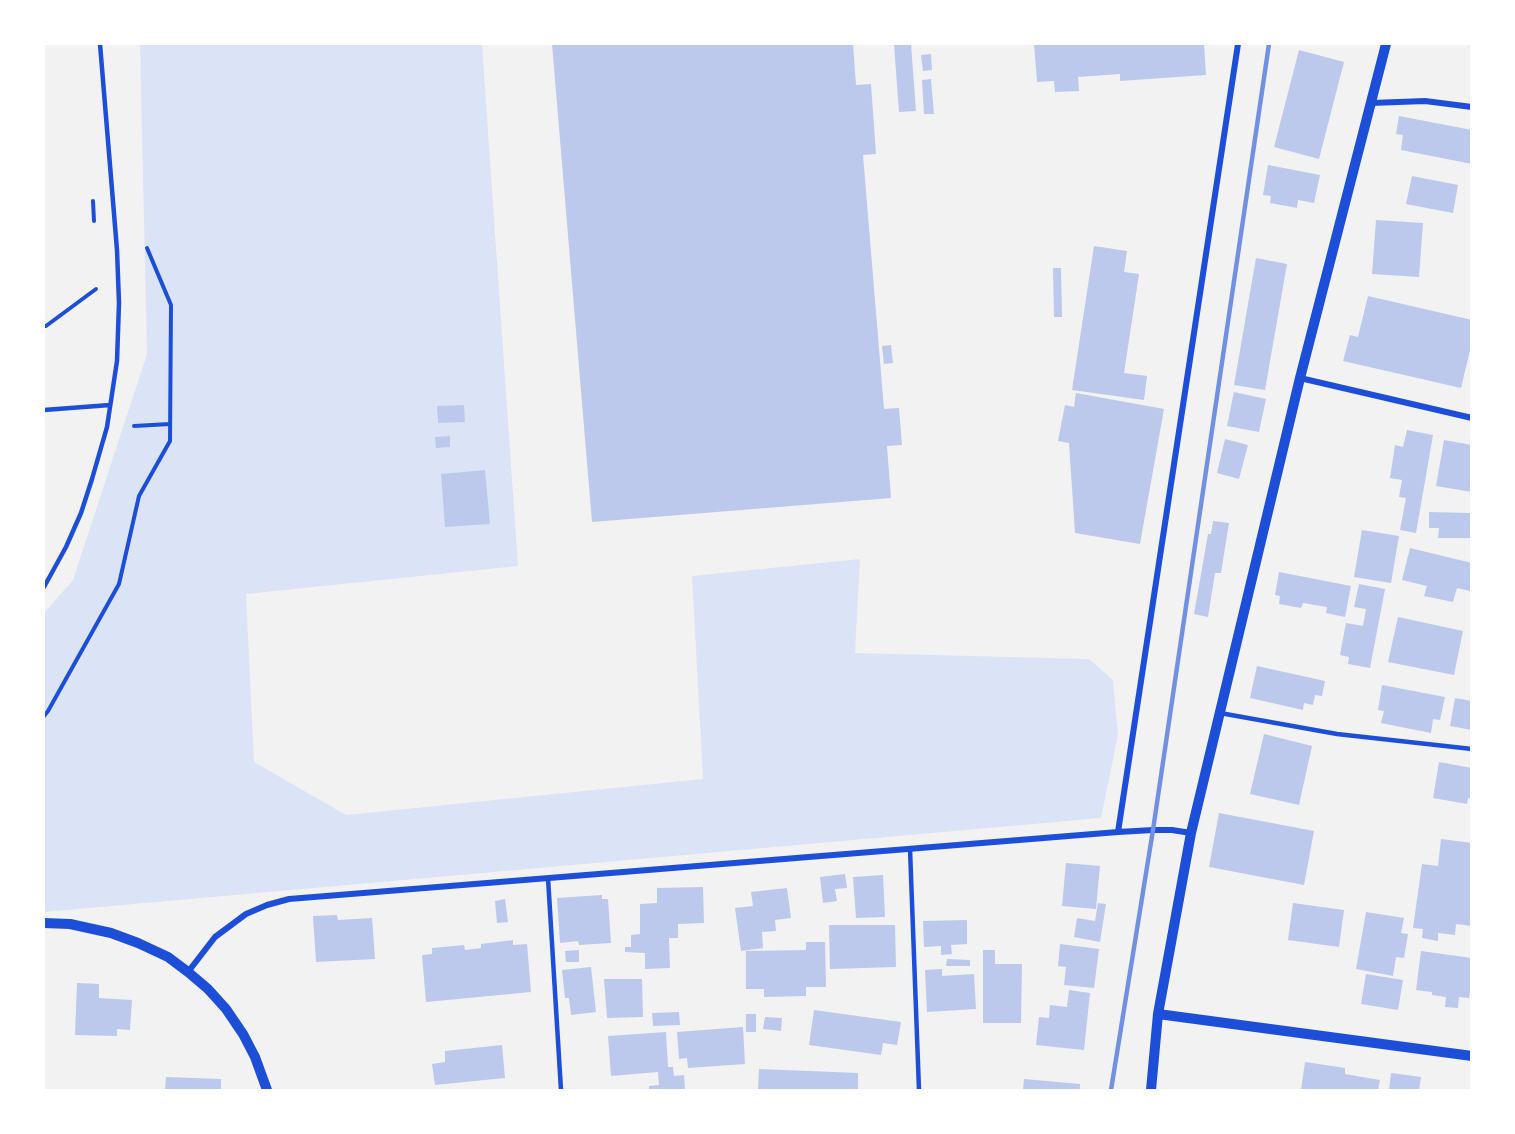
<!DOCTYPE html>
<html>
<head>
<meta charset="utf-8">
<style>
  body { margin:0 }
  #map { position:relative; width:1515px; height:1134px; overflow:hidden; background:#f2f2f2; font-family:Jost,sans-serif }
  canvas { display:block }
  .frame { position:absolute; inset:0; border:45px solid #fff; pointer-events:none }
</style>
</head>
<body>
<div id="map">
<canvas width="1515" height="1134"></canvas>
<div class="frame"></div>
</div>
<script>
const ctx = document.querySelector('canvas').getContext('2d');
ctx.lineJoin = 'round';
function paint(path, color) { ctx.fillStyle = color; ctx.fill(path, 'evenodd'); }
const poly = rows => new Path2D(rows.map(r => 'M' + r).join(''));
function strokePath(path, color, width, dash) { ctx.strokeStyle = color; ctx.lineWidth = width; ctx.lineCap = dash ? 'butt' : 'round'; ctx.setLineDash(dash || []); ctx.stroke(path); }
paint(poly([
  [140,44,482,44,518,566,246,594,254,762,346,815,703,779,692,576,860,559,855,653,1089,659,1113,680,1118,735,1101,818,44,912,44,613,73,580,147,354]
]), '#dbe4f7');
paint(poly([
  [552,44,853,44,856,85,871,84,876,154,863,155,884,409,899,408,902,445,887,446,891,498,592,522],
  [894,44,911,44,916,111,899,112],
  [1034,44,1204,44,1206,75,1120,81,1120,74,1078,77,1079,91,1055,92,1054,81,1037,82],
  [1299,50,1344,62,1319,159,1274,147],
  [931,54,932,70,923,71,921,55],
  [931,79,934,114,924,114,922,80],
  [1399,116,1472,130,1472,164,1401,150,1403,135,1396,134],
  [1268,165,1320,175,1314,203,1298,200,1297,208,1270,203,1271,196,1263,195],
  [1412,176,1458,185,1453,213,1406,204],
  [1376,220,1423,223,1419,277,1372,274],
  [1094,246,1127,251,1124,272,1139,274,1124,373,1147,376,1144,400,1072,390],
  [1256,258,1287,264,1265,390,1234,385],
  [1053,268,1061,268,1062,317,1054,317],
  [1368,296,1472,320,1472,342,1461,388,1343,361,1350,335,1358,337],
  [891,345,893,363,884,364,882,346],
  [1234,392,1266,399,1259,432,1227,426],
  [1076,393,1164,409,1140,544,1075,533,1069,443,1058,441,1065,405,1074,407],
  [464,405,465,422,438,423,437,406],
  [1407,430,1433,435,1416,533,1400,530,1406,498,1399,497,1402,480,1390,478,1395,445,1403,447],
  [450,436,450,447,436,448,435,437],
  [1225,439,1248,445,1239,479,1217,473],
  [1444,440,1472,445,1472,492,1436,486],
  [485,470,490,524,445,527,441,474],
  [1429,512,1470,513,1470,538,1438,538,1439,528,1429,528],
  [1213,521,1229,523,1221,573,1215,573,1208,617,1194,614,1208,534,1211,534],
  [1362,530,1399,536,1391,583,1354,577],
  [1410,548,1472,563,1472,583,1470,591,1457,588,1453,602,1424,596,1427,586,1402,580],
  [1279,572,1351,586,1345,617,1326,613,1327,607,1303,603,1301,608,1279,604,1280,596,1275,595],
  [1359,584,1385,589,1370,668,1348,664,1349,657,1340,655,1346,623,1363,626,1366,609,1354,607],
  [1398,617,1463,631,1454,675,1388,662],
  [1257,666,1325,681,1322,696,1315,695,1313,705,1304,703,1303,710,1250,698],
  [1382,685,1445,697,1440,720,1433,719,1431,733,1381,723,1384,711,1378,710],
  [1455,698,1472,701,1472,730,1450,726],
  [1264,734,1312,746,1299,805,1250,794],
  [1439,762,1472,768,1472,799,1468,798,1467,804,1433,798],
  [1219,813,1314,831,1304,885,1209,867],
  [1441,839,1472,843,1472,926,1456,924,1455,935,1438,933,1438,941,1422,938,1423,929,1413,928,1422,864,1438,866],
  [1066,863,1100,866,1096,909,1062,906],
  [845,874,847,888,835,889,837,901,823,903,820,877],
  [883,875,885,917,856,918,853,877],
  [703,887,704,923,678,924,678,938,669,938,670,968,645,969,645,953,625,952,625,947,631,947,631,935,640,934,640,904,657,903,657,888],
  [787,888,791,918,775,920,776,931,762,932,763,948,741,951,735,908,753,906,751,892],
  [602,895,602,899,608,899,611,943,579,945,578,941,560,943,557,898],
  [505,899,508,922,497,923,495,901],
  [1098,903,1106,904,1100,942,1074,937,1077,918,1095,921],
  [1293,903,1344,910,1339,947,1288,940],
  [1366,912,1404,918,1401,933,1408,934,1404,958,1396,957,1393,976,1356,969],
  [337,915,338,920,372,918,375,959,316,962,313,916],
  [967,920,967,944,951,945,952,954,941,955,941,946,924,947,923,921],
  [829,925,895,925,896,967,830,969],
  [513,940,513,945,527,944,531,992,426,1002,422,955,432,954,432,948,464,945,465,950,481,948,481,944],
  [806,942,825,942,826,987,806,987,806,996,764,997,764,989,746,989,746,951,806,950],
  [1060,944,1099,949,1094,988,1064,985,1066,967,1058,966],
  [579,950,579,962,566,962,565,951],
  [983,950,995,950,995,964,1022,964,1021,1023,983,1023],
  [1421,951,1472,958,1472,978,1469,998,1459,997,1458,1008,1445,1007,1446,997,1432,995,1432,992,1416,990],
  [947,959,970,960,970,966,946,966],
  [591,967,596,1012,571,1015,569,998,565,998,562,970],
  [942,969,942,976,974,974,976,1009,927,1012,925,970],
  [1366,974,1403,980,1398,1010,1361,1004],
  [604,979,642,979,643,1017,607,1018],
  [77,983,99,984,99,998,132,1000,130,1030,117,1029,117,1036,75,1035],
  [1069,990,1090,993,1084,1050,1036,1045,1039,1017,1049,1018,1050,1005,1067,1007],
  [814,1010,901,1022,897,1045,883,1043,881,1055,809,1045],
  [679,1012,680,1025,653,1026,652,1013],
  [746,1014,756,1014,756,1032,746,1032],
  [765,1017,782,1018,781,1031,763,1029],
  [743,1027,745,1064,688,1068,687,1058,679,1059,677,1032],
  [666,1032,668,1067,673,1067,674,1076,684,1075,685,1090,649,1090,649,1086,659,1085,658,1072,611,1076,608,1036],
  [502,1045,505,1078,435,1085,432,1064,445,1062,445,1051],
  [1305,1062,1345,1068,1345,1074,1380,1080,1378,1090,1301,1090],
  [759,1069,858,1073,858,1090,758,1090],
  [1391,1073,1421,1077,1419,1090,1389,1090],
  [166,1077,221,1079,221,1090,165,1090],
  [1024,1079,1080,1084,1080,1090,1023,1090]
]), '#bdc9ec');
strokePath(poly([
  [93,201,94,221],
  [44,326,46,326,96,289],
  [134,426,170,424],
  [44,716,48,711,119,584,139,496,170,441,171,305,147,248]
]), '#1d4ed8', 4);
strokePath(poly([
  [44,410,110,405],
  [44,587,66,547,81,513,92,479,107,427,117,361,119,303,117,250,100,44],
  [1220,713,1337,734,1472,749],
  [910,849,919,1090],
  [548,878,561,1090]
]), '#1d4ed8', 4.5);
strokePath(poly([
  [1371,103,1425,101,1472,107],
  [1300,378,1472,418],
  [1118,832,1238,44],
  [188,972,215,937,246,914,267,905,289,899,1118,832,1153,830,1172,830,1191,833]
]), '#1d4ed8', 6);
strokePath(poly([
  [44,923,70,924,111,933,138,943,168,957,188,972,208,989,226,1009,243,1034,255,1057,267,1090],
  [1158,1014,1472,1056],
  [1151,1090,1158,1014,1191,833,1300,378,1386,44]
]), '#1d4ed8', 10);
strokePath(poly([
  [1111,1090,1153,830,1269,44]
]), '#7290e2', 4.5);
</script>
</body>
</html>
